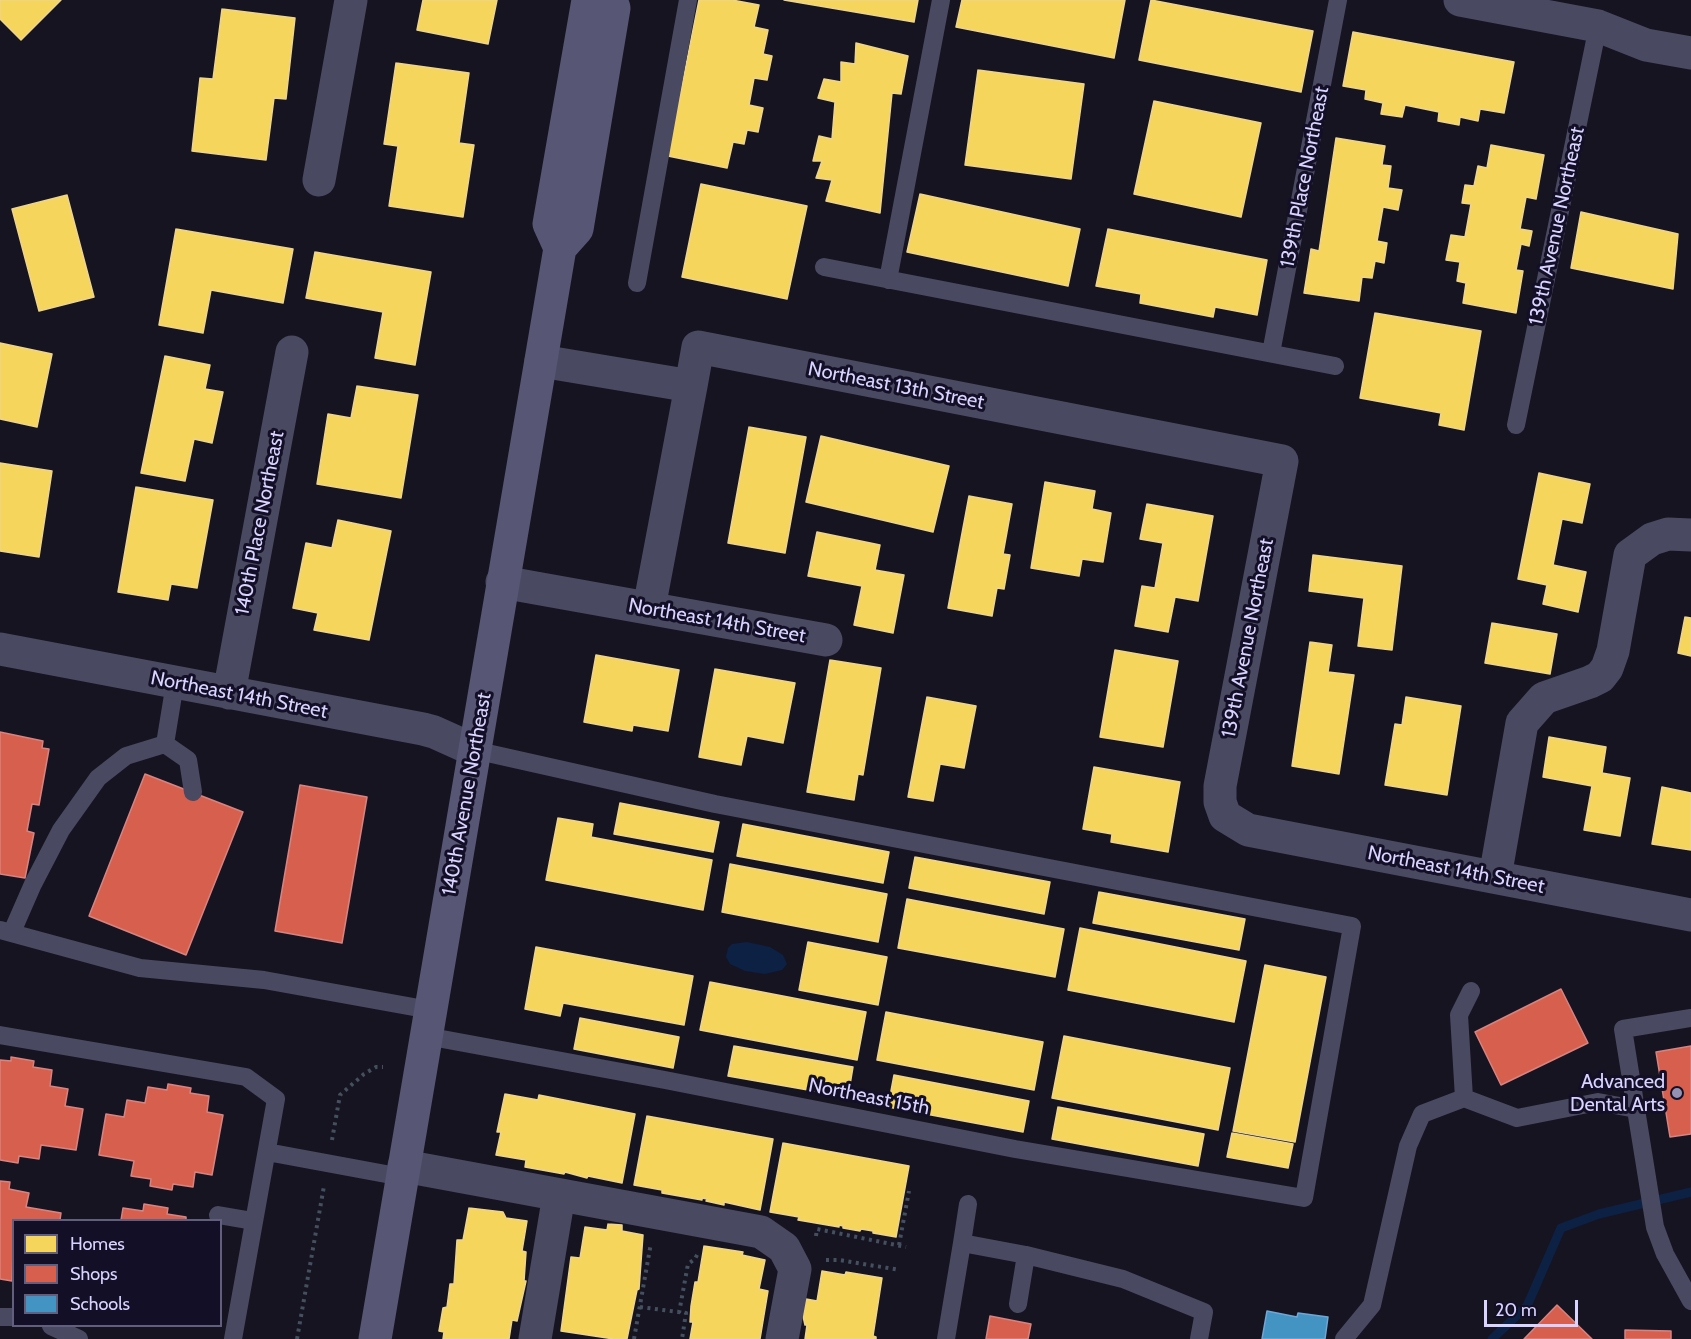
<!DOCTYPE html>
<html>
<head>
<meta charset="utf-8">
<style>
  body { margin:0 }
  #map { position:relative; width:1691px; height:1339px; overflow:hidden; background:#161421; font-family:Cabin,sans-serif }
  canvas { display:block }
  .legend { position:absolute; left:12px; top:1219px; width:210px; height:108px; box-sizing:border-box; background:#130f26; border:2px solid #625e7d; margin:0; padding:8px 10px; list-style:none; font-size:18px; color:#d9d4ff }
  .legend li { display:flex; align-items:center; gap:12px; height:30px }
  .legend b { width:30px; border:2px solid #625e7d }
  .scale { position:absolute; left:1484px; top:1300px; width:94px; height:27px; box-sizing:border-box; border:3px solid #d9d4ff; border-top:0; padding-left:8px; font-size:18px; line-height:21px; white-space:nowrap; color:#d9d4ff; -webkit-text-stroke:4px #130f26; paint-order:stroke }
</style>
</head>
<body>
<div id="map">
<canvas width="1691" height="1339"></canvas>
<ul class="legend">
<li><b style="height:16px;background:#f6d55c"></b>Homes</li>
<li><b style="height:16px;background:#d6604d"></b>Shops</li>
<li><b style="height:16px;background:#4393c3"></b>Schools</li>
</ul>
<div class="scale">20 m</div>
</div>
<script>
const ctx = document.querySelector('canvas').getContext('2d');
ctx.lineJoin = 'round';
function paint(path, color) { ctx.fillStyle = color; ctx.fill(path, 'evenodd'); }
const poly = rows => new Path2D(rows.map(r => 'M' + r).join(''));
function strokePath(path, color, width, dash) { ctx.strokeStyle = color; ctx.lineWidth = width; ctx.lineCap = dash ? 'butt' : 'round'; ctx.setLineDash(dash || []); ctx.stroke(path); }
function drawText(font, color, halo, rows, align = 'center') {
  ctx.font = font + ' Cabin,sans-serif'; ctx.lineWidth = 6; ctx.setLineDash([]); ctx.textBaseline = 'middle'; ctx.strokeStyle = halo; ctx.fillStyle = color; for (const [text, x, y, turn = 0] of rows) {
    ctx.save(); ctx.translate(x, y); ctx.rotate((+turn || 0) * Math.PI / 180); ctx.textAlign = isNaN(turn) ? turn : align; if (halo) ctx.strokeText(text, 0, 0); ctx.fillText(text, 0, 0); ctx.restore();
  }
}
paint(poly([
  [747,942,770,947,783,955,787,964,782,970,765,974,745,971,730,964,726,957,728,948,732,944]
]), '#0d2144');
const homes = poly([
  [0,0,61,0,21,40,0,19,0,0],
  [423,0,497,0,488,44,417,30,423,0],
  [699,0,732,0,759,5,754,27,768,30,763,54,772,56,767,80,754,78,749,105,763,108,758,132,747,130,744,144,733,142,727,168,668,156,699,0],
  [784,0,918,0,914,22,784,0],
  [962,0,1125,0,1114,58,956,27,962,0],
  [1151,0,1313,31,1301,92,1139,60,1151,0],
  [222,9,295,18,286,99,274,98,266,160,192,151,200,78,213,79,222,9],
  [1353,32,1514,62,1504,113,1480,109,1478,121,1460,117,1459,125,1438,121,1439,112,1405,105,1402,117,1381,114,1383,103,1365,99,1366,90,1343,86,1353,32],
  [856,43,908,56,901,94,892,93,880,213,826,201,832,180,816,178,822,161,813,161,819,136,832,139,835,102,818,98,824,79,841,82,841,62,855,64,856,43],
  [396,63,469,73,459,143,474,145,463,217,389,206,398,146,384,144,396,63],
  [978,70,1084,84,1071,179,965,165,978,70],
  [1154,101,1261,123,1241,217,1134,194,1154,101],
  [1336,138,1385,146,1382,165,1391,166,1388,188,1402,190,1398,210,1383,207,1377,241,1387,243,1384,263,1375,261,1372,278,1362,277,1359,301,1304,293,1311,249,1319,251,1336,138],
  [1491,145,1544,155,1536,199,1526,197,1520,229,1532,231,1529,246,1521,244,1516,270,1523,271,1516,313,1463,303,1466,283,1457,281,1460,262,1446,260,1451,235,1465,237,1471,204,1462,203,1465,185,1474,186,1478,166,1487,168,1491,145],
  [701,184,807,206,787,299,682,277,701,184],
  [920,194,1080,229,1068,286,907,252,920,194],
  [67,195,94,297,39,311,12,209,67,195],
  [1581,212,1678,234,1673,289,1571,268,1581,212],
  [176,229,293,249,283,303,211,290,203,333,159,325,176,229],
  [1108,229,1267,260,1257,315,1215,307,1213,317,1140,303,1141,294,1096,286,1108,229],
  [315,252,431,272,415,365,375,358,383,312,306,298,315,252],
  [1375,313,1481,331,1464,430,1439,425,1441,413,1360,398,1375,313],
  [0,343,52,354,37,427,0,419,0,343],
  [165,356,210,365,205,389,223,392,212,443,194,439,185,481,141,473,165,356],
  [357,386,418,395,401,498,317,484,328,414,351,418,357,386],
  [749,427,806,437,785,553,728,543,749,427],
  [821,436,949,466,933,532,806,502,821,436],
  [0,463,52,471,39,557,0,551,0,463],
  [1539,473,1590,484,1582,523,1562,519,1553,565,1586,572,1578,612,1543,604,1547,585,1518,579,1539,473],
  [1045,482,1095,491,1092,509,1111,513,1103,562,1082,559,1079,576,1031,568,1045,482],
  [136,487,213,500,197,588,171,584,168,600,118,592,136,487],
  [969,496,1012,504,1003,554,1010,555,1004,589,997,588,992,616,948,608,969,496],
  [1147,504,1213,516,1198,601,1175,597,1168,632,1135,626,1142,586,1155,588,1163,543,1140,539,1147,504],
  [338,520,391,531,369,640,314,630,318,613,293,608,306,543,332,548,338,520],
  [817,532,880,545,875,570,904,575,893,633,854,625,862,586,808,576,817,532],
  [1313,555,1402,566,1392,650,1358,646,1364,598,1309,591,1313,555],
  [1685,617,1691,618,1691,656,1678,653,1685,617],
  [1492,623,1557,634,1550,674,1485,663,1492,623],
  [1310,642,1332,645,1328,672,1354,675,1339,774,1292,766,1310,642],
  [1115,650,1178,661,1163,747,1100,737,1115,650],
  [596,655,679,670,668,731,633,725,632,731,584,722,596,655],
  [830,660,881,668,863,775,858,774,854,800,807,792,830,660],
  [715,669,795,683,783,743,747,736,741,765,699,757,715,669],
  [927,697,976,706,964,768,940,764,933,801,908,797,927,697],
  [1406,697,1461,706,1447,795,1385,785,1395,724,1402,725,1406,697],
  [1549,737,1606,747,1602,773,1630,778,1620,836,1584,830,1592,786,1543,777,1549,737],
  [1094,767,1180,782,1168,852,1111,842,1112,834,1083,829,1094,767],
  [1662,787,1691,793,1691,850,1652,844,1662,787],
  [620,803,719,822,713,852,614,834,620,803],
  [558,818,593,824,591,837,712,860,703,910,546,880,558,818],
  [743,824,889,852,883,883,737,856,743,824],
  [915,857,1050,882,1044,914,909,888,915,857],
  [730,864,887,894,878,942,722,912,730,864],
  [1099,892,1245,919,1239,950,1093,923,1099,892],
  [907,899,1064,929,1055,977,898,948,907,899],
  [1080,928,1246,961,1234,1022,1068,990,1080,928],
  [808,942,887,957,878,1005,799,990,808,942],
  [536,947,693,976,684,1025,563,1003,560,1016,525,1009,536,947],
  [1265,965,1326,977,1295,1142,1233,1131,1265,965],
  [710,982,866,1012,857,1060,700,1030,710,982],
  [886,1012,1043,1042,1034,1090,877,1060,886,1012],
  [580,1018,679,1037,673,1068,574,1049,580,1018],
  [1064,1036,1230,1068,1218,1130,1052,1098,1064,1036],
  [734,1046,853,1067,848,1097,728,1076,734,1046],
  [894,1075,1029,1101,1023,1132,888,1107,894,1075],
  [505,1094,538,1100,539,1095,635,1114,622,1183,588,1176,587,1178,565,1172,564,1174,525,1167,526,1160,496,1155,501,1132,497,1132,505,1094],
  [1058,1107,1204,1134,1198,1166,1052,1139,1058,1107],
  [647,1116,773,1139,760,1210,724,1202,724,1205,706,1201,707,1199,702,1198,702,1200,662,1193,662,1190,634,1185,647,1116],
  [1232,1133,1293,1144,1288,1168,1227,1157,1232,1133],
  [783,1143,909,1166,896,1237,873,1233,873,1231,861,1229,860,1231,843,1228,843,1226,839,1225,839,1227,798,1220,799,1217,770,1212,783,1143],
  [469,1208,503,1212,506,1218,527,1221,522,1251,526,1252,524,1281,526,1281,517,1321,512,1320,509,1339,443,1339,444,1332,439,1331,443,1308,447,1307,450,1284,454,1284,457,1240,463,1240,469,1208],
  [608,1224,622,1225,622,1231,643,1235,639,1289,637,1290,627,1339,614,1339,561,1331,571,1257,580,1258,585,1227,607,1230,608,1224],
  [704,1246,743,1252,742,1255,765,1260,759,1289,768,1291,760,1339,690,1339,693,1322,690,1322,691,1306,695,1282,698,1282,704,1246],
  [822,1271,845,1275,846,1272,882,1278,873,1336,876,1337,876,1339,805,1339,807,1325,805,1325,803,1316,806,1299,817,1301,822,1271]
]);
paint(homes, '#f6d55c');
strokePath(homes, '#edd58d', 1.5);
const shops = poly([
  [0,732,43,741,42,748,49,749,39,805,32,804,27,831,34,833,25,878,0,874,0,732],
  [145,774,243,812,186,955,89,916,145,774],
  [300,785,367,797,342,943,275,931,300,785],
  [1561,989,1588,1043,1501,1085,1475,1032,1561,989],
  [1691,1046,1691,1134,1670,1137,1656,1052,1691,1046],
  [11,1057,34,1061,33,1067,52,1070,50,1086,68,1089,65,1106,83,1109,76,1150,41,1145,39,1159,19,1156,18,1163,0,1160,0,1060,11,1061,11,1057],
  [168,1084,191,1088,190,1093,209,1096,207,1112,223,1115,212,1175,195,1172,193,1187,173,1184,172,1190,150,1186,151,1179,131,1176,134,1161,99,1155,106,1114,124,1117,127,1100,145,1103,148,1087,167,1090,168,1084],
  [0,1181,10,1182,9,1189,29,1193,26,1207,61,1213,60,1220,14,1220,12,1281,0,1279,0,1181],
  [144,1204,168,1208,167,1214,186,1217,186,1220,121,1220,123,1208,143,1211,144,1204],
  [1557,1305,1592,1339,1524,1339,1557,1305],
  [990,1316,1031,1324,1028,1339,986,1339,990,1316],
  [1625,1330,1671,1331,1671,1339,1625,1339,1625,1330]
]);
paint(shops, '#d6604d');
strokePath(shops, '#d78382', 1.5);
const schools = poly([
  [1267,1311,1297,1317,1298,1313,1328,1317,1325,1339,1262,1339,1267,1311]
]);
paint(schools, '#4393c3');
strokePath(schools, '#70a6d5', 1.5);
strokePath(poly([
  [1492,1339,1527,1306,1561,1228,1599,1214,1691,1192]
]), '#0d2144', 9);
strokePath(poly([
  [332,1140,340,1095,364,1074,376,1067,383,1067],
  [816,1236,817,1229,906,1247],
  [899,1245,909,1191],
  [826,1260,839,1260,900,1270],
  [640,1307,686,1313,682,1339],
  [679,1313,688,1264,695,1259,698,1253],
  [297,1339,324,1186],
  [634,1339,651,1243]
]), '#44505f', 4, [3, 4.5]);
strokePath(poly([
  [824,267,1335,366],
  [888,280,941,0],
  [637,283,688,0],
  [1271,353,1338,0],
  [1516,425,1598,26],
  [165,744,175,683],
  [0,930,140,968,264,980,430,1010],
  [12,932,33,884,61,830,98,778,126,756,165,744,188,760,193,792],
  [1471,991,1459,1015,1464,1098,1517,1118,1598,1102,1636,1109],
  [1691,1018,1623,1029,1655,1227,1665,1254,1691,1301],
  [0,1035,246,1077,276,1099,233,1339],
  [426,1036,665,1080,1015,1149,1304,1198,1352,926,715,804,474,750],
  [267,1152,402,1177],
  [218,1215,253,1221],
  [962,1243,968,1204],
  [1018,1304,1026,1255],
  [0,1317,14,1317],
  [51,1326,79,1339],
  [946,1339,962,1243,1026,1255,1123,1279,1204,1312,1199,1339],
  [1344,1339,1372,1305,1408,1146,1422,1114,1464,1098]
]), '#4a4962', 18);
strokePath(poly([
  [1460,0,1598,26,1646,45,1691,53],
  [319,180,351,0],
  [541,361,691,386,698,347,1282,461,1220,786,1220,802,1225,816,1248,830,1691,915],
  [502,582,826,640],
  [649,608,691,386],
  [0,649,423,729,434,732,474,750],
  [229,693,292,352],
  [1495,877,1522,723,1544,698,1590,682,1600,677,1607,668,1613,651,1630,555,1652,539,1668,534,1691,535],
  [404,1166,761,1232,784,1248,795,1269,782,1339],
  [535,1339,559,1195]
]), '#4a4962', 33);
strokePath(poly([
  [560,248,549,224,588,0],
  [375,1339,560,248,577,229,614,8,611,0]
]), '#575674', 33);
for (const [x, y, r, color] of [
  [1677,1093,6,"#9591b1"]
]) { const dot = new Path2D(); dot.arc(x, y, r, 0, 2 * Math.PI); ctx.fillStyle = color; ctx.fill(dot); strokePath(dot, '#130f26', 2); }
drawText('20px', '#d9d4ff', '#130f26', [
  ["139th Place Northeast",1305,177,-79],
  ["139th Avenue Northeast",1557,226,-78],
  ["Northeast 13th Street",896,386,11],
  ["140th Place Northeast",260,523,-79],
  ["Northeast 14th Street",717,621,10],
  ["139th Avenue Northeast",1248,638,-79],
  ["Northeast 14th Street",239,695,11],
  ["140th Avenue Northeast",467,794,-80],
  ["Northeast 14th Street",1456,870,11],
  ["Northeast 15th",869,1097,11]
]);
drawText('20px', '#d9d4ff', '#130f26', [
  ["Advanced",1665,1082],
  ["Dental Arts",1665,1105]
], 'right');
</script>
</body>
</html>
